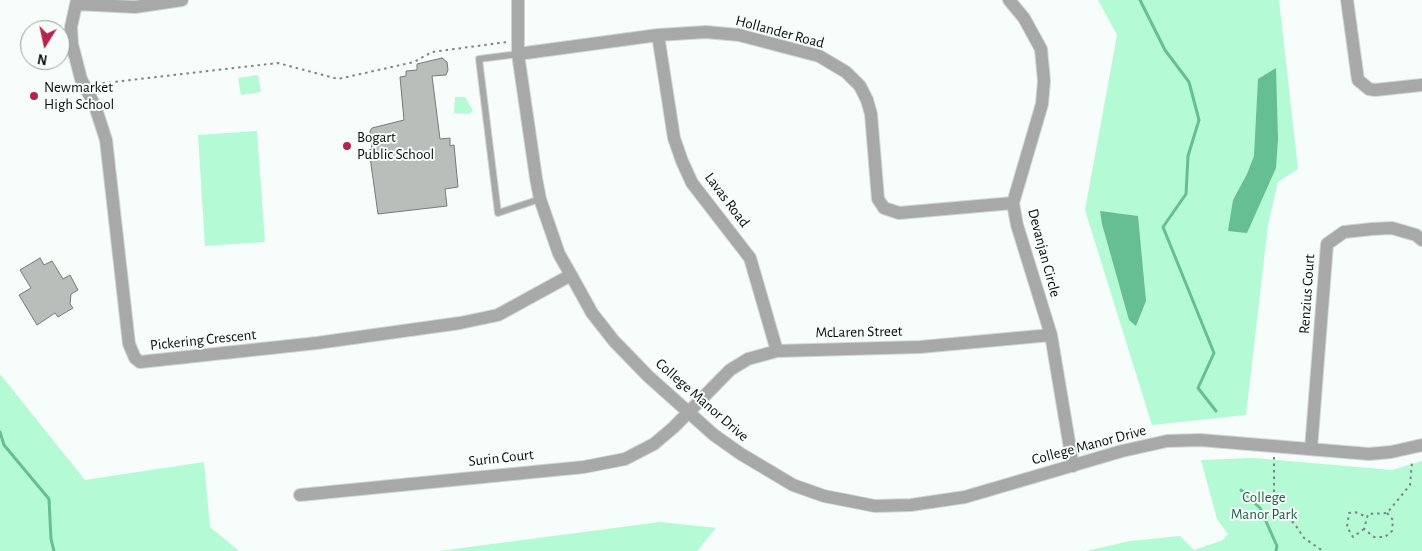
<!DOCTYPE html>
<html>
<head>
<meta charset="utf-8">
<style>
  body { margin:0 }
  #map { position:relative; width:1422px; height:551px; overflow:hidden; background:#f7fdfa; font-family:"Alegreya Sans",sans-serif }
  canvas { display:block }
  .north { position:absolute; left:20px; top:20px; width:50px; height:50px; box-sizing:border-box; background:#f7fdfa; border:1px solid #999d9a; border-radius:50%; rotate:190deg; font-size:14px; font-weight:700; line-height:20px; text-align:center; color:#0b0c0b }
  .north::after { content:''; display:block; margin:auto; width:18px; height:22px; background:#b5244d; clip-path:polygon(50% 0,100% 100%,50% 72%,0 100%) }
</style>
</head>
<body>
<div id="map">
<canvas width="1422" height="551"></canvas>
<div class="north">N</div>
</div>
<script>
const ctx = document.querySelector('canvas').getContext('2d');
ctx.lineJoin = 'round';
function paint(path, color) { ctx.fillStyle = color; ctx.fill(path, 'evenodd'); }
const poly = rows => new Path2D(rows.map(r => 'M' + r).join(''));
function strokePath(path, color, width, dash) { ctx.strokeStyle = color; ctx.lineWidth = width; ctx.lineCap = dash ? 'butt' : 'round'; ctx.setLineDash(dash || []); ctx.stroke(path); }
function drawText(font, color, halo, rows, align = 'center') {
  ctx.font = font + ' "Alegreya Sans",sans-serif'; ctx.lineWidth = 4; ctx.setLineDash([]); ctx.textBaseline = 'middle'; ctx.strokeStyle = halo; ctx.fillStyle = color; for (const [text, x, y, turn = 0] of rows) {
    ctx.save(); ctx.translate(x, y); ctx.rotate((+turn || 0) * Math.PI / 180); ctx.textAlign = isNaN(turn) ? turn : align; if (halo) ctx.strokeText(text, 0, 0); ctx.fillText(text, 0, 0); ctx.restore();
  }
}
paint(poly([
  [1098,0,1279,0,1298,169,1278,182,1268,225,1246,415,1152,425,1085,210,1117,35],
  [258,75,261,92,241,95,238,78],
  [455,97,465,97,473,111,469,114,454,113],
  [257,131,265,242,205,246,198,135],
  [0,374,85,480,204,462,210,527,239,551,0,551],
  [1254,458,1392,470,1422,461,1422,551,1086,551,1130,541,1180,536,1194,550,1223,540,1228,534,1217,519,1201,460],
  [660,522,716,528,697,551,439,551]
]), '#b4fad4');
paint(poly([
  [1276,68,1278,139,1276,168,1247,233,1228,231,1233,200,1247,174,1254,156,1258,79],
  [1100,211,1138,216,1146,301,1136,326,1129,320,1102,224]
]), '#66be93');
strokePath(poly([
  [1140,0,1165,50,1189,82,1199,120,1188,156,1186,194,1163,227,1214,353,1198,388,1216,411],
  [0,432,4,445,49,499,51,539,54,551],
  [1241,490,1260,508,1277,546,1276,551]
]), '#66be93', 3);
const building = poly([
  [442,58,447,62,448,70,446,75,432,76,440,139,450,138,450,146,454,145,458,187,445,189,447,206,378,214,369,150,372,149,370,131,372,128,404,120,400,77,406,76,406,71,417,70,417,64,442,58],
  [40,258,44,265,52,261,63,279,70,275,78,290,71,294,70,304,73,308,58,317,55,313,37,325,19,295,31,288,20,270,40,258]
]);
paint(building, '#b9bebb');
strokePath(building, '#757a77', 1);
const lane = poly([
  [518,54,479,59,498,213,540,199]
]);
const street = poly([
  [77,0,71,27,72,44,81,79,95,106,106,140,129,344,135,358,140,362,317,343,460,323,498,315,571,275],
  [518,0,518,54,536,178,540,199,559,254,571,275,592,313,614,341,648,376,714,435,741,454,793,485,824,496,875,506,911,505,965,497,1122,451,1167,441,1200,440,1369,454,1391,452,1422,445],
  [1009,0,1024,18,1041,49,1044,81,1042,104,1013,203,1017,225,1051,335,1073,466],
  [1347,0,1358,80,1369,89,1375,90,1422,85],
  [76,4,135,7,182,0],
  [658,35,674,138,682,161,692,183,750,258,777,351],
  [518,54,658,35,706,32,739,35,819,56,846,72,860,86,867,100,871,114,878,199,884,208,899,213,1013,203],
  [1311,449,1327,244,1344,232,1372,229,1392,228,1416,235,1422,240],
  [300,495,584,467,625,459,654,444,674,427,730,370,748,359,777,351,920,347,1051,335]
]);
strokePath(lane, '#d1d6d4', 8);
strokePath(street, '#d1d6d4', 14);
strokePath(poly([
  [96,84,278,63,338,79,414,62,432,52,507,42],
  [1274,457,1274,494,1279,512,1294,523,1304,538,1323,551],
  [1387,513,1393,520,1392,531,1385,537,1374,537,1364,529,1368,514,1387,513,1410,485,1412,462],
  [1364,529,1353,537,1347,527,1349,513,1355,512,1367,517]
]), '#7f8381', 2, [2.5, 4]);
strokePath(lane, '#a6a9a7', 6);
strokePath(street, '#a6a9a7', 12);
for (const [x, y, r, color] of [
  [34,96,5,"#b5244d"],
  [347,146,5,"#b5244d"]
]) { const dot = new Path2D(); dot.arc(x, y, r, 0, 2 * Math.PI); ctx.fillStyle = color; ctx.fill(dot); strokePath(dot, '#f7fdfa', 2); }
drawText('15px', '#0b0c0b', '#f7fdfa', [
  ["Hollander Road",780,32,15],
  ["Lavas Road",727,200,53],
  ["Devanjan Circle",1044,253,75],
  ["Renzius Court",1307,294,-86],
  ["McLaren Street",859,332,-1],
  ["Pickering Crescent",203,340,-6],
  ["College Manor Drive",702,400,41],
  ["College Manor Drive",1089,445,-15],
  ["Surin Court",501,458,-6]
]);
drawText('15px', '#0b0c0b', '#f7fdfa', [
  ["Newmarket",44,87],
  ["High School",44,104],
  ["Bogart",357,137],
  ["Public School",357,154]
], 'left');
drawText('15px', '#1c5e41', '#f7fdfa', [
  ["College",1264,497],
  ["Manor Park",1264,514]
]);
</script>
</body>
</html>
